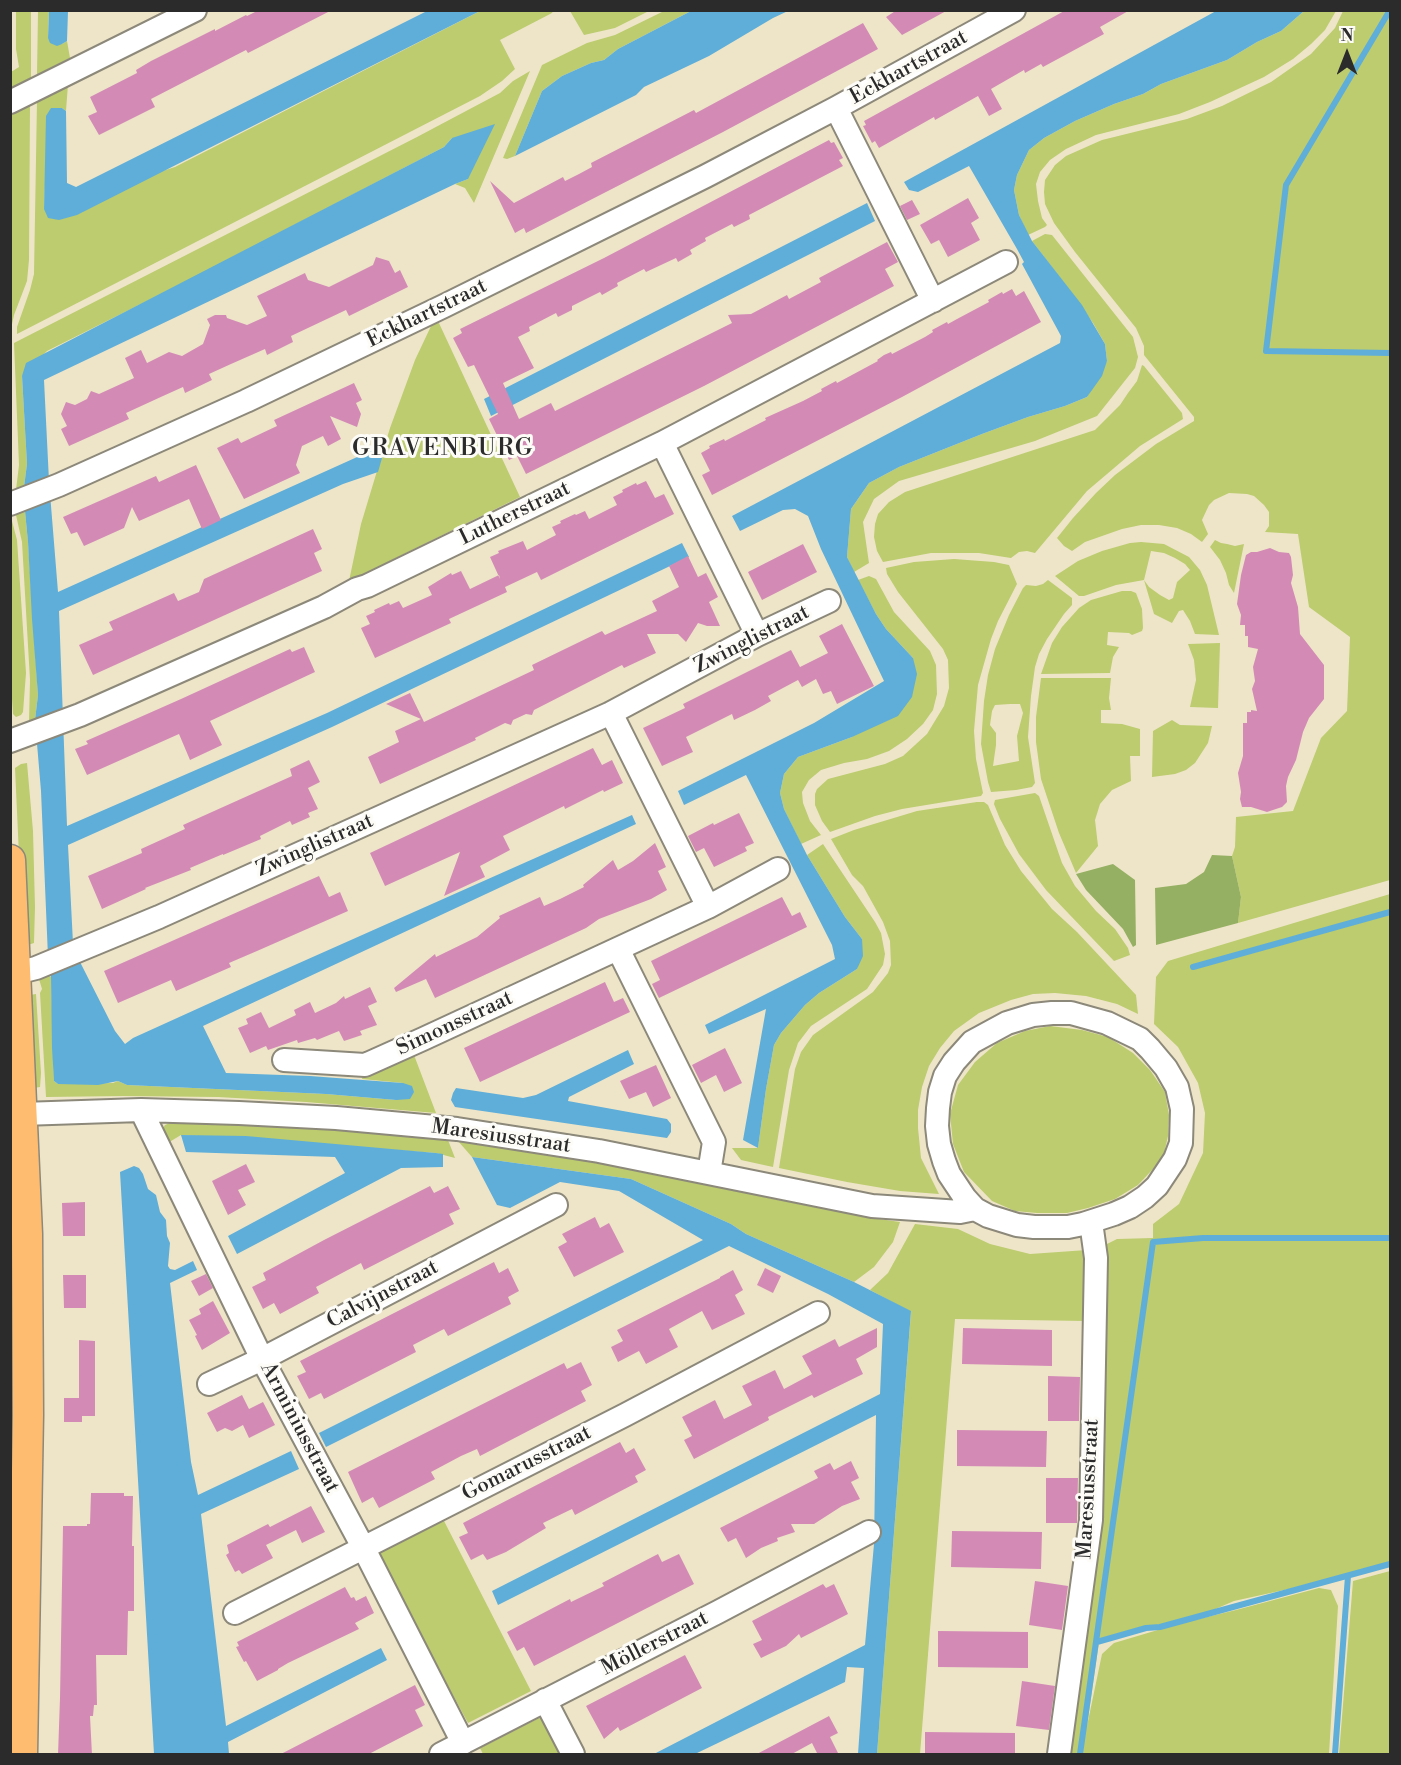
<!DOCTYPE html>
<html>
<head>
<meta charset="utf-8">
<style>
  body { margin:0 }
  #map { position:relative; width:1401px; height:1765px; overflow:hidden; background:#eee5c8; font-family:"Libre Bodoni",serif }
  canvas { display:block }
  .frame { position:absolute; inset:0; border:12px solid #2b2b2b; pointer-events:none }
  .north { position:absolute; left:1317px; top:24px; width:60px; height:60px; -webkit-text-stroke:4px #fdfcf7; paint-order:stroke; rotate:0deg; font-size:16px; font-weight:700; line-height:24px; text-align:center; color:#2b2b2b }
  .north::after { content:''; display:block; margin:auto; width:21px; height:27px; background:#2b2b2b; clip-path:polygon(50% 0,100% 100%,50% 72%,0 100%) }
</style>
</head>
<body>
<div id="map">
<canvas width="1401" height="1765"></canvas>
<div class="frame"></div>
<div class="north">N</div>
</div>
<script>
const ctx = document.querySelector('canvas').getContext('2d');
ctx.lineJoin = 'round';
function paint(path, color) { ctx.fillStyle = color; ctx.fill(path, 'evenodd'); }
const poly = rows => new Path2D(rows.map(r => 'M' + r).join(''));
function strokePath(path, color, width, dash) { ctx.strokeStyle = color; ctx.lineWidth = width; ctx.lineCap = dash ? 'butt' : 'round'; ctx.setLineDash(dash || []); ctx.stroke(path); }
function drawText(font, color, halo, rows, align = 'center') {
  ctx.font = font + ' "Libre Bodoni",serif'; ctx.lineWidth = 6; ctx.setLineDash([]); ctx.textBaseline = 'middle'; ctx.strokeStyle = halo; ctx.fillStyle = color; for (const [text, x, y, turn = 0] of rows) {
    ctx.save(); ctx.translate(x, y); ctx.rotate((+turn || 0) * Math.PI / 180); ctx.textAlign = isNaN(turn) ? turn : align; if (halo) ctx.strokeText(text, 0, 0); ctx.fillText(text, 0, 0); ctx.restore();
  }
}
paint(poly([
  [16,11,31,11,31,85,11,96,11,72,19,67,16,49],
  [38,11,49,11,48,38,62,44,67,41,70,58,37,75],
  [480,11,553,11,552,13,500,40,515,69,502,81,480,96,17,334,17,327,30,290,34,274,37,101,68,84,66,111,62,108,46,162,44,209,175,167],
  [570,11,649,11,615,28,584,35],
  [664,11,691,11,618,49,604,60,591,63,562,76,542,91,515,156,507,159,503,158,542,65,587,43,615,35],
  [1304,11,1336,11,1325,30,1311,44,1293,59,1264,77,1210,102,1179,114,1096,135,1066,149,1050,160,1040,172,1036,184,1038,201,1042,218,1047,225,1045,227,1028,235,1019,215,1014,190,1017,175,1029,150,1044,138,1075,121,1114,104,1143,94,1161,84,1227,60,1257,42,1281,31],
  [1343,11,1390,11,1390,880,1238,923,1241,897,1232,856,1235,847,1236,817,1293,811,1321,738,1347,711,1350,637,1309,607,1298,534,1265,532,1269,526,1269,512,1264,505,1254,496,1247,494,1229,493,1214,500,1209,505,1202,520,1208,534,1202,542,1191,534,1177,528,1159,525,1141,525,1122,529,1085,542,1072,551,1064,546,1057,538,1073,518,1096,493,1115,475,1156,444,1194,421,1194,417,1144,355,1144,346,1136,328,1075,252,1054,223,1045,204,1044,192,1045,180,1055,165,1066,156,1102,140,1187,119,1222,106,1271,82,1311,54,1335,28],
  [530,71,474,203,465,188,455,184,468,179,452,138,444,147,187,281,47,351,22,376,27,464,24,487,16,490,19,465,14,343,417,137,500,93,513,81],
  [30,104,29,260,27,281,14,315,11,329,11,115],
  [1045,234,1052,235,1133,337,1138,357,1135,368,1097,416,1035,441,899,481,874,499,863,522,869,563,854,572,847,557,851,509,869,483,899,467,982,434,1028,417,1065,406,1087,397,1107,361,1105,344,1093,323,1071,292,1032,241],
  [438,321,520,497,349,581,361,524,390,428,415,360,432,324],
  [1142,365,1144,366,1182,413,1183,419,1140,446,1087,491,1035,553,1027,551,1019,552,1011,558,979,553,931,553,883,562,877,551,874,537,875,524,878,514,889,502,905,492,1095,430,1120,405,1128,393,1137,381],
  [25,511,28,542,38,695,35,720,29,722,30,680,22,542,16,515],
  [12,521,17,540,26,673,23,712,21,715,16,717,13,714,10,668,10,522],
  [1215,540,1221,543,1227,544,1235,546,1244,544,1234,593,1229,585,1226,573,1220,560,1210,547],
  [1141,542,1164,544,1189,557,1200,570,1207,585,1219,635,1195,634,1190,621,1183,610,1179,611,1172,623,1154,614,1144,580,1116,585,1084,596,1079,596,1055,576,1078,561,1102,551,1130,543],
  [1151,551,1164,553,1175,558,1185,564,1190,570,1177,582,1173,598,1169,600,1160,595,1149,587,1144,580],
  [954,559,994,562,1009,565,1017,584,998,621,991,639,978,685,974,731,976,759,983,793,981,796,902,809,875,816,830,832,822,821,815,805,815,794,817,789,828,779,885,764,903,756,927,734,944,706,949,688,948,660,943,649,898,592,887,574,886,568,914,562],
  [869,576,876,579,894,612,930,651,936,665,937,694,933,710,923,724,907,739,889,751,867,759,844,763,821,770,809,780,802,792,803,803,810,821,821,835,801,844,784,809,780,793,784,774,798,757,852,737,913,658,886,629,876,614,858,580],
  [1048,580,1072,598,1072,605,1064,614,1047,639,1039,654,1035,667,1031,696,1028,737,1035,783,1032,787,1016,790,991,792,988,782,981,744,984,701,988,675,995,649,1009,615,1023,588,1026,585,1036,586,1043,584],
  [1010,704,1020,704,1023,713,1017,736,1019,761,993,766,996,745,996,733,990,725,992,711,995,705],
  [1122,591,1131,591,1136,593,1142,609,1143,628,1142,631,1132,635,1129,633,1108,632,1107,645,1119,647,1113,657,1110,673,1041,674,1052,643,1062,627,1079,608,1091,600],
  [1220,643,1218,708,1190,707,1196,680,1194,660,1188,644],
  [1041,678,1111,678,1109,698,1111,710,1101,710,1101,723,1122,724,1140,729,1140,756,1130,756,1131,781,1112,790,1100,804,1095,820,1098,846,1076,873,1059,833,1041,779,1036,742,1036,717],
  [1172,720,1180,725,1212,726,1208,743,1195,763,1186,770,1175,774,1152,777,1153,731],
  [27,763,33,831,35,907,34,943,25,946,23,943,15,768,21,764],
  [1035,793,1039,796,1062,863,1075,886,1096,911,1115,929,1128,948,1130,955,1114,961,1046,890,1019,854,1000,819,994,804,995,800],
  [977,802,984,802,988,805,1005,845,1021,871,1052,909,1077,932,1136,995,1138,1014,1117,1004,1086,996,1055,993,1033,994,1011,1000,979,1013,954,1031,940,1048,929,1066,922,1087,918,1110,918,1128,921,1158,939,1194,900,1191,847,1182,779,1168,795,1069,801,1052,813,1035,873,992,888,973,891,965,890,941,883,922,863,886,852,875,831,839,854,830,917,811],
  [823,844,875,922,881,933,885,954,883,965,867,989,811,1026,798,1043,789,1070,773,1167,741,1160,732,1148,758,1148,766,1089,774,1045,781,1033,805,1005,819,993,857,969,862,939,845,917,807,855],
  [1390,894,1390,1564,1348,1576,1234,1601,1197,1617,1160,1627,1146,1628,1099,1642,1087,1726,1102,1654,1114,1643,1178,1624,1236,1610,1319,1588,1331,1590,1338,1606,1329,1754,1066,1754,1103,1246,1117,1239,1153,1238,1153,1224,1179,1204,1203,1153,1205,1113,1198,1083,1178,1047,1154,1024,1156,977,1168,961],
  [49,975,51,977,54,1081,58,1084,113,1083,118,1081,127,1085,326,1094,396,1100,403,1083,362,1079,364,1071,404,1054,414,1055,436,1113,306,1102,218,1097,124,1096,46,1097,40,993,42,989,39,979],
  [36,994,41,1073,40,1087,34,1088,30,995],
  [1050,1026,1082,1030,1108,1037,1133,1053,1150,1070,1165,1092,1169,1115,1168,1136,1164,1154,1153,1169,1138,1185,1115,1199,1088,1208,1067,1213,1037,1213,1015,1211,992,1201,964,1172,953,1144,950,1114,958,1085,975,1062,997,1043,1025,1031],
  [172,1122,273,1125,397,1134,448,1140,455,1158,436,1153,181,1135,166,1144,161,1132,165,1125],
  [458,1141,526,1149,763,1193,764,1197,872,1218,900,1222,893,1242,874,1267,854,1282,746,1234,731,1224,631,1179,472,1157],
  [915,1224,958,1229,990,1244,1030,1254,1087,1250,1086,1321,955,1319,920,1754,877,1754,911,1312,870,1290,888,1273],
  [443,1519,531,1691,468,1723,376,1553],
  [1390,1571,1390,1754,1339,1754,1353,1581],
  [541,1717,560,1754,483,1754,480,1748]
]), '#bccc6f');
paint(poly([
  [1212,855,1232,856,1241,897,1238,923,1156,945,1155,888,1186,884,1204,872],
  [1113,864,1135,880,1136,945,1133,947,1123,929,1086,890,1076,874]
]), '#95b062');
paint(poly([
  [49,11,68,11,67,41,62,44,57,46,50,43,48,38],
  [427,11,480,11,77,215,59,220,48,218,44,209,46,116,51,108,62,108,66,111,67,183,76,187],
  [691,11,788,11,773,18,709,56,644,87,636,95,515,156,542,91,562,76,591,63,604,60,618,49],
  [1216,11,1304,11,1281,31,1257,42,1227,60,1161,84,1143,94,1114,104,1075,121,1044,138,1029,150,1017,175,1014,190,1019,215,1032,241,1082,305,1105,344,1107,361,1102,376,1087,397,1065,406,1028,417,982,434,899,467,869,483,851,509,847,557,876,614,886,629,913,658,917,674,912,697,898,716,852,737,798,757,784,774,780,793,784,809,807,855,845,917,862,939,863,956,857,969,819,993,805,1005,781,1033,774,1045,766,1089,758,1148,743,1140,766,1009,709,1034,705,1025,835,959,832,945,746,775,684,805,678,791,814,723,884,681,821,549,808,516,795,509,783,510,740,531,732,516,1060,343,1061,336,1022,264,1024,262,1017,249,969,166,918,192,909,190,904,182],
  [495,124,468,179,455,184,44,380,49,481,58,592,386,444,378,472,343,484,59,611,67,826,327,713,682,543,689,557,332,727,68,845,74,963,80,962,115,1031,125,1044,133,1038,252,984,632,815,636,824,203,1026,226,1073,310,1076,403,1083,412,1086,414,1092,410,1099,396,1100,326,1094,127,1085,118,1081,98,1085,58,1084,54,1081,52,1048,51,977,48,957,41,791,35,720,38,695,32,619,28,542,25,511,24,487,27,464,22,376,26,363,444,147,452,138],
  [867,203,875,221,491,416,484,399],
  [628,1050,634,1064,569,1097,568,1101,667,1119,671,1124,671,1132,667,1138,455,1107,451,1100,453,1093,456,1088,523,1098,536,1095],
  [181,1135,246,1136,436,1153,443,1154,443,1167,401,1168,237,1254,228,1236,345,1173,335,1157,186,1152],
  [472,1157,631,1179,731,1224,746,1234,854,1282,911,1311,877,1754,858,1754,864,1668,847,1667,845,1682,695,1754,654,1754,865,1645,874,1544,876,1415,498,1605,492,1591,880,1394,883,1324,828,1294,729,1246,326,1447,319,1433,703,1240,619,1191,560,1182,510,1208,497,1205],
  [134,1166,139,1168,143,1174,148,1189,156,1195,160,1212,166,1220,167,1236,170,1243,168,1266,170,1269,175,1270,193,1261,197,1270,170,1283,191,1462,198,1495,291,1451,299,1469,201,1514,226,1726,381,1648,387,1660,228,1742,229,1754,154,1754,120,1172]
]), '#5eaed9');
strokePath(poly([
  [1390,10,1286,185,1266,351,1390,353],
  [1193,967,1390,912],
  [1097,1642,1146,1628,1160,1627,1390,1564],
  [1080,1754,1153,1242,1203,1238,1390,1238],
  [1335,1754,1348,1576]
]), '#5eaed9', 6);
paint(poly([
  [259,10,332,10,248,53,246,50,151,99,155,107,99,135,88,116,97,112,90,97,137,73,136,70,151,61,215,29,215,31,246,15,247,16],
  [897,10,948,10,902,35,886,17],
  [1066,10,1130,10,1100,27,1104,34,1043,67,1041,64,1025,73,1024,70,991,89,1002,109,989,116,978,96,935,120,934,117,879,148,875,141,872,143,863,126,866,125,864,121],
  [863,23,878,49,723,132,565,213,526,233,524,228,515,233,490,181,514,203,563,177,565,181,579,174,592,167,591,163,694,110,696,113],
  [829,140,831,143,834,142,843,158,839,160,843,166,749,215,750,219,734,227,732,224,705,238,706,241,690,250,692,254,678,262,676,258,646,272,644,269,617,283,618,286,602,295,600,292,572,306,572,310,558,317,556,313,529,327,530,331,518,337,534,368,503,383,519,419,551,403,555,411,732,323,728,315,751,314,787,295,789,299,821,282,819,278,887,242,898,262,885,269,894,286,704,386,526,474,517,456,509,460,489,419,498,414,474,365,468,367,453,338,462,333,460,329,604,258],
  [968,198,979,218,971,223,980,240,948,257,939,240,931,244,920,225],
  [912,200,920,214,907,220,900,206],
  [376,257,389,261,395,273,400,270,408,287,349,316,346,310,291,336,293,342,267,355,265,349,231,364,209,374,212,380,185,393,183,387,163,396,126,413,129,419,69,446,61,429,67,426,61,414,66,402,75,405,87,399,91,391,99,394,134,378,125,358,141,350,147,363,169,352,182,356,203,344,210,325,207,319,215,315,226,315,227,318,247,325,267,316,257,296,305,273,308,280,329,287,373,265],
  [1012,289,1016,296,1024,291,1041,322,902,397,712,495,702,475,710,471,701,453,710,448,709,446,724,439,725,441,766,420,765,418,803,401,822,391,821,389,836,381,837,383,878,361,877,360,884,355,891,352,892,354,925,337,933,332,932,330,947,322,948,324,957,319,989,302,988,300,1002,292,1003,294],
  [354,383,362,400,356,403,361,414,357,427,330,416,341,439,328,446,323,436,302,446,296,465,300,473,244,499,217,448,238,438,241,443,277,426,274,420],
  [196,465,221,520,202,529,189,499,139,521,132,507,124,528,84,546,77,532,71,534,63,517,156,476,159,482],
  [646,481,655,498,664,494,674,514,541,580,537,572,505,587,507,592,449,619,451,623,375,658,361,628,370,624,366,616,375,612,374,610,389,603,390,605,399,601,403,608,432,595,428,587,451,573,452,575,461,571,470,589,499,575,500,579,490,557,499,553,498,551,523,541,527,550,556,535,552,527,561,523,560,521,575,514,576,515,585,511,589,519,617,505,613,497,623,492,622,490,636,483,637,485],
  [313,529,322,549,314,553,322,571,93,675,79,645,113,630,109,622,174,593,178,601,199,592,204,579],
  [803,544,817,572,762,600,748,572],
  [1270,548,1279,552,1289,553,1291,557,1293,575,1291,583,1298,607,1300,634,1324,665,1324,699,1309,718,1303,732,1296,760,1288,777,1286,786,1287,802,1282,807,1267,812,1251,807,1242,807,1240,799,1241,792,1238,773,1243,756,1243,723,1247,723,1247,712,1251,712,1251,710,1257,711,1252,689,1255,681,1253,667,1258,649,1248,647,1248,636,1245,636,1245,625,1240,625,1241,615,1237,604,1241,575,1246,555,1251,552,1257,552],
  [688,556,698,577,706,573,718,597,709,602,720,626,707,626,698,623,686,642,678,634,647,634,656,653,624,668,622,665,534,710,532,715,526,714,513,720,511,725,505,723,475,738,476,740,380,784,368,757,399,742,395,731,421,719,386,704,410,693,424,722,534,670,532,665,602,631,605,635,657,611,652,601,679,587,669,566],
  [842,624,874,686,837,704,831,691,823,694,816,679,802,687,798,680,768,696,771,701,755,710,734,720,732,714,686,737,693,752,662,766,643,728,685,708,683,704,791,650,800,667,828,653,819,636],
  [304,647,315,672,210,721,222,745,190,760,179,734,87,775,75,749,88,744,86,741,181,699,290,649,292,652],
  [593,748,602,765,612,760,623,783,604,792,603,790,565,809,564,806,503,836,510,850,480,866,485,877,444,896,460,852,385,886,370,853],
  [309,760,320,782,308,788,318,809,308,813,310,817,292,825,290,821,260,836,261,839,223,855,223,854,190,868,191,870,145,888,146,889,102,909,88,876,142,853,141,849,185,829,183,825,292,776,290,769],
  [739,813,754,843,745,847,747,851,714,867,704,848,696,852,688,836,713,823,714,825],
  [655,843,666,867,658,871,667,890,651,899,599,919,586,928,435,998,426,979,396,992,394,988,435,954,436,957,477,937,500,918,499,916,540,897,544,906,560,899,584,887,583,885,613,860,618,870,633,861],
  [319,876,329,897,340,892,348,911,257,951,229,963,231,967,176,991,171,980,118,1003,104,971],
  [782,897,792,916,800,912,807,927,659,998,652,984,660,980,651,961],
  [605,982,614,1002,623,998,630,1012,480,1082,464,1048],
  [370,987,377,1002,368,1006,377,1025,360,1031,362,1035,344,1041,339,1031,317,1040,315,1038,298,1043,297,1040,268,1050,266,1046,250,1053,238,1028,248,1024,246,1019,261,1012,269,1028,296,1015,294,1010,310,1002,315,1013,336,1003,344,996,345,999],
  [725,1048,742,1083,724,1092,716,1075,701,1083,692,1065],
  [656,1065,671,1098,653,1107,646,1092,629,1099,620,1081],
  [246,1164,255,1182,238,1190,246,1205,228,1215,212,1181],
  [430,1186,434,1193,448,1186,460,1209,449,1214,454,1224,364,1270,361,1263,344,1272,316,1287,319,1293,280,1314,274,1303,263,1309,252,1287,266,1280,263,1273,324,1240],
  [85,1202,85,1236,63,1236,62,1203],
  [595,1217,600,1228,609,1223,624,1252,574,1277,558,1247,567,1242,562,1234],
  [494,1262,499,1273,508,1268,519,1291,508,1297,511,1304,448,1336,444,1329,413,1345,416,1352,324,1399,321,1393,309,1399,297,1376,306,1372,300,1361],
  [765,1268,781,1276,773,1293,757,1285],
  [733,1270,743,1290,735,1295,745,1314,712,1330,702,1311,669,1329,678,1347,646,1364,639,1351,618,1362,611,1347,623,1341,617,1330,720,1278,720,1277],
  [206,1274,213,1288,199,1296,191,1281],
  [63,1275,86,1275,86,1308,64,1308],
  [213,1301,230,1333,202,1350,195,1336,197,1335,189,1320,201,1314,199,1309],
  [877,1328,877,1347,856,1359,863,1374,814,1398,812,1395,768,1417,769,1420,694,1459,684,1440,692,1436,682,1417,715,1400,724,1419,752,1405,742,1386,775,1370,784,1389,812,1374,802,1356,835,1339,839,1347],
  [963,1328,1052,1330,1052,1366,962,1364],
  [79,1340,95,1341,95,1416,82,1416,82,1422,64,1422,64,1398,79,1398],
  [581,1362,592,1385,581,1391,586,1401,480,1456,477,1449,461,1456,431,1472,435,1479,379,1508,373,1497,362,1503,348,1472,564,1363,567,1369],
  [1048,1376,1080,1377,1079,1421,1048,1421],
  [242,1395,249,1409,263,1402,275,1425,249,1438,243,1425,232,1431,225,1428,217,1432,207,1413],
  [957,1430,1047,1431,1046,1467,957,1466],
  [620,1442,626,1453,634,1448,646,1470,635,1476,638,1482,575,1515,572,1509,543,1523,546,1528,506,1552,487,1560,483,1554,471,1560,459,1537,468,1533,463,1523],
  [851,1461,859,1478,851,1482,860,1499,842,1506,814,1524,791,1524,795,1532,777,1538,778,1541,761,1548,746,1558,736,1538,728,1542,720,1528,818,1478,814,1471,830,1463,834,1470],
  [1046,1478,1078,1478,1077,1523,1046,1523],
  [91,1493,124,1493,124,1496,133,1496,132,1546,134,1546,134,1611,128,1611,127,1655,96,1655,97,1705,94,1705,93,1716,90,1716,92,1755,58,1755,60,1698,63,1526,87,1526,87,1524,90,1524],
  [311,1506,325,1532,302,1543,296,1530,266,1545,273,1558,242,1574,239,1570,235,1572,226,1555,229,1553,227,1545,268,1524,270,1527],
  [952,1531,1042,1532,1041,1569,951,1567],
  [658,1554,662,1562,679,1554,694,1584,534,1666,524,1647,517,1651,507,1632,570,1599,571,1602,604,1586,602,1583],
  [1035,1581,1068,1586,1062,1630,1029,1625],
  [823,1584,826,1588,834,1584,848,1614,801,1638,799,1634,786,1646,761,1658,753,1644,762,1640,752,1621],
  [345,1587,351,1598,354,1597,356,1601,366,1596,374,1613,355,1623,359,1629,288,1663,278,1669,278,1670,257,1681,246,1661,244,1662,236,1647,239,1646,237,1642],
  [938,1631,1028,1632,1028,1668,938,1667],
  [685,1655,702,1688,620,1731,618,1727,604,1739,586,1706],
  [1022,1681,1055,1686,1049,1730,1016,1726],
  [415,1685,425,1705,415,1710,423,1726,367,1755,279,1755],
  [829,1716,838,1733,830,1737,839,1755,818,1755,812,1743,790,1755,755,1755],
  [925,1732,1015,1733,1015,1755,925,1755]
]), '#d38bb6');
const minor = poly([
  [10,102,195,10],
  [836,108,933,301],
  [662,443,757,635],
  [10,504,59,485,246,401,444,306,706,176,836,108,1014,10],
  [611,713,708,907],
  [10,741,80,715,324,607,357,589,367,586,662,443,1006,262],
  [618,949,714,1142,709,1173],
  [16,973,36,968,159,917,611,713,757,635,829,601],
  [1052,1013,1071,1013,1107,1023,1140,1039,1150,1049,1166,1068,1177,1087,1182,1109,1181,1143,1175,1159,1157,1186,1145,1197,1130,1207,1114,1214,1083,1224,1068,1227,1034,1227,1017,1225,988,1216,975,1209,965,1198,949,1174,944,1161,939,1144,937,1126,938,1108,940,1092,945,1076,954,1062,972,1042,1007,1023,1033,1015,1052,1013],
  [284,1060,365,1065,423,1039,708,907,778,869],
  [141,1110,262,1359,363,1547,463,1743],
  [22,1114,141,1110,239,1113,336,1118,457,1129,599,1151,872,1206,960,1212,975,1209],
  [209,1384,262,1359,556,1205],
  [235,1613,625,1415,818,1313],
  [545,1700,573,1754],
  [441,1754,718,1612,869,1532],
  [1059,1754,1091,1520,1096,1258,1091,1222]
]);
const major = poly([
  [10,860,27,1234,28,1415,22,1754]
]);
strokePath(minor, '#8c887a', 26);
strokePath(major, '#8c887a', 33);
strokePath(minor, '#fff', 22);
strokePath(major, '#fdbc70', 30);
drawText('21px', '#2b2b2b', '#fdfcf7', [
  ["Eckhartstraat",909,68,-29],
  ["Eckhartstraat",427,314,-26],
  ["Lutherstraat",515,514,-26],
  ["Zwinglistraat",752,640,-27],
  ["Zwinglistraat",315,846,-24],
  ["Simonsstraat",455,1024,-25],
  ["Maresiusstraat",501,1137,8],
  ["Calvijnstraat",383,1295,-28],
  ["Arminiusstraat",299,1428,62],
  ["Gomarusstraat",527,1464,-27],
  ["Maresiusstraat",1089,1489,-87],
  ["Möllerstraat",655,1644,-27]
]);
ctx.letterSpacing = '1.5px';
drawText('24px', '#2b2b2b', '#fdfcf7', [
  ["GRAVENBURG",443,449]
]);
ctx.letterSpacing = '0px';
</script>
</body>
</html>
